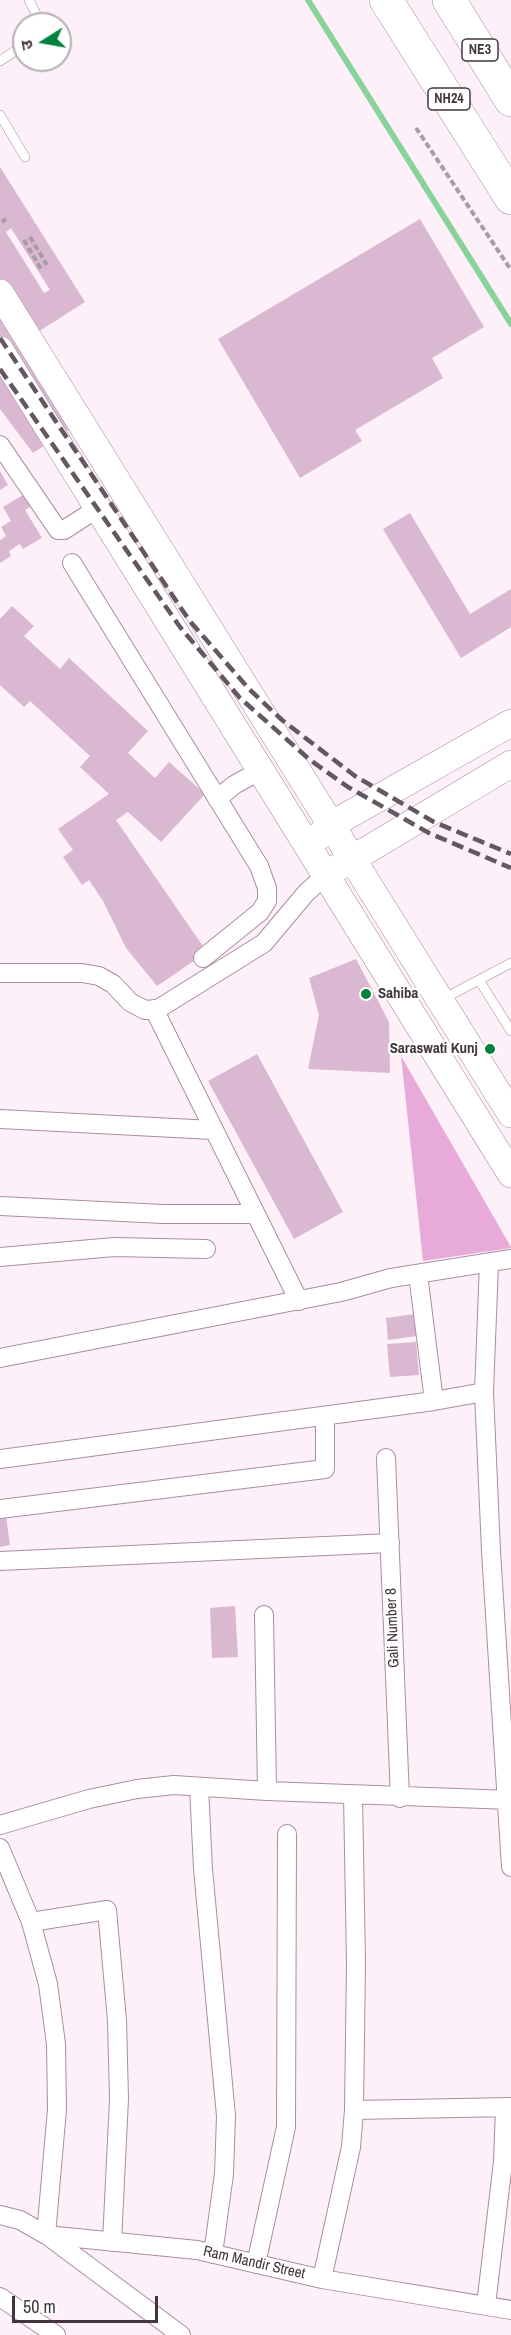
<!DOCTYPE html>
<html>
<head>
<meta charset="utf-8">
<style>
  body { margin:0 }
  #map { position:relative; width:511px; height:2335px; overflow:hidden; background:#fef0f9; font-family:"Archivo Narrow","Noto Sans Devanagari",sans-serif }
  canvas { display:block }
  .north { position:absolute; left:12px; top:12px; width:60px; height:60px; box-sizing:border-box; background:#fff; border:2px solid #b4aeb2; border-radius:50%; rotate:259deg; font-size:16px; font-weight:700; line-height:24px; text-align:center; color:#43353f }
  .north::after { content:''; display:block; margin:auto; width:21px; height:27px; background:#02823c; clip-path:polygon(50% 0,100% 100%,50% 72%,0 100%) }
  .scale { position:absolute; left:12px; top:2296px; width:146px; height:27px; box-sizing:border-box; border:3px solid #43353f; border-top:0; padding-left:8px; font-size:18px; line-height:21px; white-space:nowrap; color:#43353f; -webkit-text-stroke:4px #fff; paint-order:stroke }
</style>
</head>
<body>
<div id="map">
<canvas width="511" height="2335"></canvas>
<div class="north">उ</div>
<div class="scale">50 m</div>
</div>
<script>
const ctx = document.querySelector('canvas').getContext('2d');
ctx.lineJoin = 'round';
function paint(path, color) { ctx.fillStyle = color; ctx.fill(path, 'evenodd'); }
const poly = rows => new Path2D(rows.map(r => 'M' + r).join(''));
function strokePath(path, color, width, dash) { ctx.strokeStyle = color; ctx.lineWidth = width; ctx.lineCap = dash ? 'butt' : 'round'; ctx.setLineDash(dash || []); ctx.stroke(path); }
function drawText(font, color, halo, rows, align = 'center') {
  ctx.font = font + ' "Archivo Narrow",sans-serif'; ctx.lineWidth = 4.5; ctx.setLineDash([]); ctx.textBaseline = 'middle'; ctx.strokeStyle = halo; ctx.fillStyle = color; for (const [text, x, y, turn = 0] of rows) {
    ctx.save(); ctx.translate(x, y); ctx.rotate((+turn || 0) * Math.PI / 180); ctx.textAlign = isNaN(turn) ? turn : align; if (halo) ctx.strokeText(text, 0, 0); ctx.fillText(text, 0, 0); ctx.restore();
  }
}
paint(poly([
  [401,1056,511,1247,511,1248,423,1261]
]), '#e8abd9');
strokePath(poly([
  [308,0,511,324]
]), '#88d399', 6);
paint(poly([
  [0,167,85,302,30,337,76,425,33,453,0,409],
  [11,228,50,290,44,293,6,232],
  [420,219,484,327,432,358,443,378,355,430,362,441,300,478,218,339],
  [0,471,8,485,0,490],
  [23,495,30,507,25,510,42,538,23,549,20,544,9,551,11,556,0,563,0,540,6,536,1,527,11,521,3,507],
  [410,513,470,614,511,589,511,627,461,658,383,529],
  [12,606,34,626,24,636,60,669,69,658,148,731,128,753,155,778,169,762,205,794,161,842,128,812,116,820,207,952,157,986,126,948,103,901,89,880,82,885,63,857,73,850,58,829,109,794,80,767,90,756,30,701,24,707,0,685,0,619],
  [356,959,389,1022,390,1073,308,1069,319,1015,309,978],
  [257,1054,343,1212,294,1239,208,1081],
  [414,1314,417,1336,388,1340,386,1318],
  [416,1342,419,1375,390,1377,387,1344],
  [0,1516,6,1516,10,1545,0,1547],
  [235,1606,238,1657,212,1658,210,1608]
]), '#dab8d1');
const lane = poly([
  [29,0,41,24],
  [0,61,24,45],
  [0,115,25,157],
  [479,980,511,1031],
  [441,1000,511,963]
]);
const street = poly([
  [0,445,58,530,64,530,98,508],
  [72,563,259,866,267,888,267,901,260,912,203,958],
  [217,799,234,785,261,770],
  [0,973,82,973,99,976,113,984,130,1002,145,1010,158,1009,264,943,306,893,326,875],
  [154,1009,299,1301],
  [0,1119,213,1130],
  [0,1206,163,1214,254,1214],
  [0,1257,114,1247,206,1249],
  [489,1263,484,1392,491,1551,511,1867],
  [418,1274,434,1401],
  [0,1358,341,1292,391,1278,511,1259],
  [386,1458,400,1798],
  [0,1459,434,1401,484,1392],
  [0,1509,325,1469,325,1416],
  [0,1561,390,1543],
  [264,1615,267,1791,511,1800],
  [199,1787,203,1869,226,2116,224,2174,213,2254],
  [0,1825,89,1799,137,1789,174,1785,267,1791],
  [0,1848,31,1922,48,1984,56,2044,57,2109,46,2235],
  [31,1922,107,1910,117,2020,119,2099,112,2242],
  [354,2110,511,2107],
  [0,2215,20,2220,46,2235,197,2250,322,2279,511,2310],
  [48,2236,181,2335],
  [256,2264,286,2127,287,1834],
  [322,2279,351,2147,354,2110,356,1964,353,1795],
  [0,2297,56,2335],
  [486,2305,503,2162,505,2109]
]);
const secondary = poly([
  [0,293,511,1114],
  [0,350,511,1174],
  [318,837,331,825,511,723],
  [337,868,511,764]
]);
const highway = poly([
  [386,0,511,198],
  [449,0,511,100]
]);
strokePath(lane, '#ab8ca3', 10);
strokePath(street, '#ab8ca3', 20);
strokePath(secondary, '#ab8ca3', 28);
strokePath(highway, '#ab8ca3', 34);
strokePath(poly([
  [416,128,511,270],
  [2,222,6,219],
  [30,237,47,265],
  [24,240,41,269]
]), '#a99ba5', 4, [6, 3]);
strokePath(lane, '#fff', 9);
strokePath(street, '#fff', 18);
strokePath(secondary, '#fff', 27);
strokePath(highway, '#fff', 33);
strokePath(poly([
  [0,338,189,620,249,689,282,720,355,776,434,822,511,854],
  [0,369,180,627,240,698,310,760,348,787,429,833,511,868]
]), '#655761', 4.5, [12, 6]);
for (const [x, y, r, color] of [
  [366,994,6,"#02823c"],
  [490,1049,6,"#02823c"]
]) { const dot = new Path2D(); dot.arc(x, y, r, 0, 2 * Math.PI); ctx.fillStyle = color; ctx.fill(dot); strokePath(dot, '#fff', 2); }
for (const [x, y, w] of [
  [480,50,36],
  [449,99,42]
]) { const box = new Path2D(); box.roundRect(x - w / 2, y - 11, w, 22, 4.5); ctx.fillStyle = '#fff'; ctx.fill(box); strokePath(box, '#43353f', 1.5); }
drawText('bold 14px', '#43353f', null, [
  ["NE3",480,50],
  ["NH24",449,99]
]);
drawText('bold 15px', '#43353f', '#fff', [
  ["Sahiba",378,994],
  ["Saraswati Kunj",478,1049,"right"]
], 'left');
drawText('15px', '#43353f', '#fff', [
  ["Gali Number 8",393,1628,-92],
  ["Ram Mandir Street",254,2263,13]
]);
</script>
</body>
</html>
